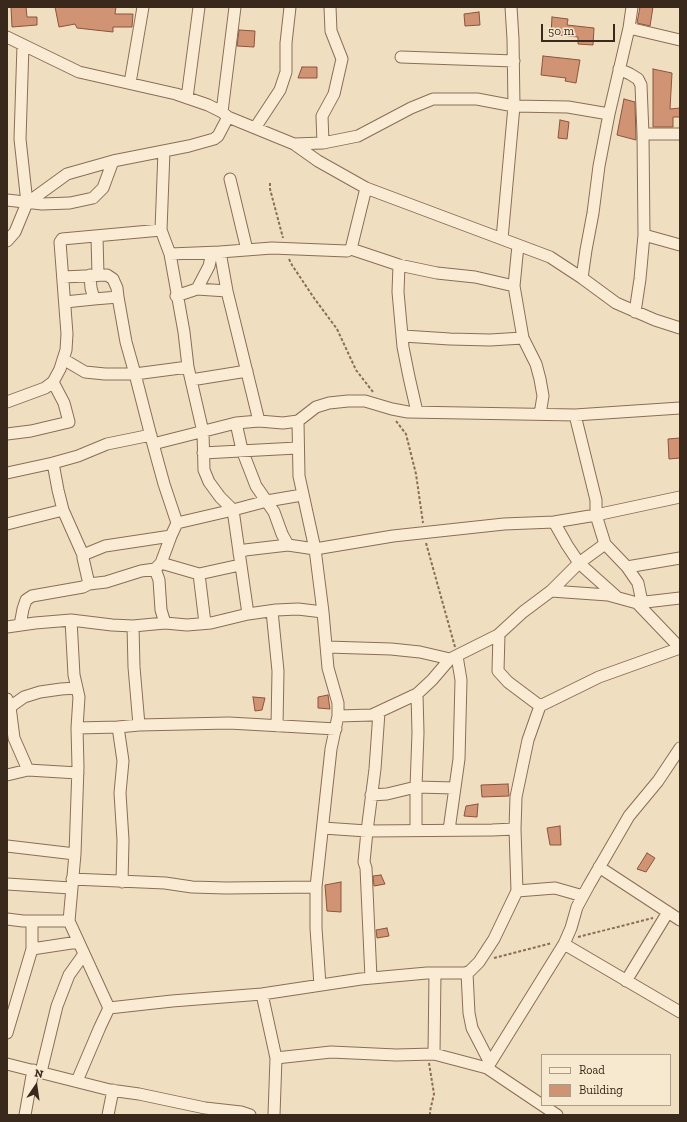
<!DOCTYPE html>
<html>
<head>
<meta charset="utf-8">
<style>
  body { margin:0 }
  #map { position:relative; width:687px; height:1122px; overflow:hidden; background:#f0dec0; font-family:"Zilla Slab",serif }
  canvas { display:block }
  .frame { position:absolute; inset:0; border:8px solid #39281c; pointer-events:none }
  .legend { position:absolute; left:541px; top:1054px; width:130px; height:52px; box-sizing:border-box; background:#f7e9d0; border:1px solid #ab9c88; margin:0; padding:5px 7px; list-style:none; font-size:12px; color:#39281c }
  .legend li { display:flex; align-items:center; gap:8px; height:20px }
  .legend b { width:20px; border:1px solid #ab9c88 }
  .north { position:absolute; left:16px; top:1066px; width:40px; height:40px; -webkit-text-stroke:3px #f7e9d0; paint-order:stroke; rotate:13deg; font-size:11px; font-weight:700; line-height:16px; text-align:center; color:#39281c }
  .north::after { content:''; display:block; margin:auto; width:14px; height:18px; background:#39281c; clip-path:polygon(50% 0,100% 100%,50% 72%,0 100%) }
  .scale { position:absolute; left:541px; top:24px; width:74px; height:18px; box-sizing:border-box; border:2px solid #39281c; border-top:0; padding-left:5px; font-size:12px; line-height:14px; white-space:nowrap; color:#39281c; -webkit-text-stroke:3px #f7e9d0; paint-order:stroke }
</style>
</head>
<body>
<div id="map">
<canvas width="687" height="1122"></canvas>
<div class="frame"></div>
<ul class="legend">
<li><b style="height:5px;background:#faecd4"></b>Road</li>
<li><b style="height:11px;background:#d09374"></b>Building</li>
</ul>
<div class="north">N</div>
<div class="scale">50 m</div>
</div>
<script>
const ctx = document.querySelector('canvas').getContext('2d');
ctx.lineJoin = 'round';
function paint(path, color) { ctx.fillStyle = color; ctx.fill(path, 'evenodd'); }
const poly = rows => new Path2D(rows.map(r => 'M' + r).join(''));
function strokePath(path, color, width, dash) { ctx.strokeStyle = color; ctx.lineWidth = width; ctx.lineCap = dash ? 'butt' : 'round'; ctx.setLineDash(dash || []); ctx.stroke(path); }
const building = poly([
  [11,7,26,7,27,17,37,17,37,25,12,27,11,7],
  [55,7,116,7,115,14,133,14,132,27,113,27,113,32,77,28,75,24,59,27,55,7],
  [640,7,653,7,650,26,637,23,640,7],
  [479,12,480,25,465,26,464,14,479,12],
  [552,17,568,19,567,25,594,28,593,45,578,44,578,37,551,34,552,17],
  [239,30,255,31,254,47,237,46,239,30],
  [543,56,580,60,576,83,565,81,566,78,541,75,543,56],
  [302,67,317,67,317,78,298,78,302,67],
  [653,69,672,73,670,109,680,108,680,117,673,117,673,127,653,127,653,69],
  [624,99,635,102,636,140,617,135,624,99],
  [560,120,569,122,567,139,558,138,560,120],
  [680,438,680,458,669,459,668,439,680,438],
  [328,695,330,709,318,708,318,697,328,695],
  [253,697,265,698,262,710,255,711,253,697],
  [508,784,509,796,482,797,481,785,508,784],
  [478,804,477,817,464,816,466,806,478,804],
  [560,826,561,845,550,845,547,828,560,826],
  [647,853,655,858,646,872,637,869,647,853],
  [381,875,385,884,374,886,373,876,381,875],
  [341,882,341,912,327,911,325,885,341,882],
  [387,928,389,936,377,938,376,930,387,928]
]);
paint(building, '#d09374');
strokePath(building, '#8b553c', 1);
const street = poly([
  [629,28,680,40],
  [7,37,79,72,176,94,208,105,222,112,228,117,294,144,318,161,366,188,550,257,582,278,616,303,655,320,680,328],
  [23,45,20,139,27,203],
  [401,57,514,61],
  [619,69,630,74,638,79,641,85,643,134,644,235,640,279,635,312],
  [130,83,143,7],
  [187,98,199,7],
  [222,112,235,7],
  [255,128,280,90,286,72,286,43,290,7],
  [643,134,680,134],
  [323,143,322,116,334,94,342,59,331,31,330,7],
  [294,144,323,143,358,136,411,108,433,99,477,99,514,106,568,107,609,114],
  [164,151,161,230,170,254,184,332,188,367,203,432,204,470,209,482,220,497,233,510,248,614],
  [230,179,247,250],
  [7,200,42,204,70,203,93,198,103,188,113,161],
  [644,235,680,245],
  [97,237,98,275],
  [502,239,514,106,513,39,511,7],
  [7,241,15,232,27,203,67,174,113,161,189,146,214,139,218,136,228,117],
  [518,245,514,286,523,338,536,364,540,379,543,396,540,414],
  [351,249,399,265,437,273,475,277,514,286],
  [220,252,227,291,259,421],
  [170,254,220,252,272,248,347,251,351,249,366,188],
  [399,265,398,292,403,347,409,377,417,412],
  [63,277,107,275,113,279,117,288,118,297],
  [582,278,586,250,593,213,599,166,609,114,629,28,632,7],
  [197,289,209,266,212,253],
  [176,296,197,289,227,291],
  [65,302,94,299],
  [403,336,450,339,490,340,523,338],
  [63,359,85,372,105,374,135,374,188,367],
  [191,380,247,371],
  [7,402,45,388,53,382,60,369,66,350,67,334,60,242,62,239,161,230],
  [575,415,596,500,596,515,605,544,627,567,638,583,642,602],
  [298,421,299,476,315,549,323,612,328,668,338,703,338,716,331,749,316,887,316,928,320,985],
  [236,423,242,450,256,486,274,512,282,534,288,545],
  [7,434,31,431,69,422,64,403,53,382],
  [153,444,236,423,259,421,283,423,298,421,316,407,329,403,348,401,365,401,392,409,408,412,575,415,680,408],
  [203,453,297,448],
  [53,463,58,490,63,510,83,555,83,558,89,584],
  [7,473,53,463,78,456,107,444,151,435],
  [554,522,567,545,579,563,617,597],
  [177,523,233,510,267,501,302,495],
  [7,524,63,510],
  [239,553,245,550,288,545,315,549,393,536,504,524,554,522,596,515,680,497],
  [83,555,105,546,171,536],
  [161,563,199,574,240,565],
  [627,567,680,558],
  [155,569,159,580,161,610,165,623],
  [199,574,205,623],
  [551,591,608,595,637,603,680,598],
  [637,603,680,648],
  [272,611,278,671,277,726],
  [71,620,74,675,79,697,77,728,78,767,75,854,69,921,109,1008],
  [20,625,23,609,26,600,32,596,83,587,89,584,106,582,141,571,155,569,161,563,171,536,177,523,164,484,153,444,135,374,126,342,118,297,94,299,91,288,90,275],
  [133,626,134,667,139,725],
  [7,627,35,623,71,620,112,625,133,626,165,623,187,625,211,623,248,614,276,610,298,609,323,612],
  [499,634,498,671,508,682,540,706],
  [327,647,391,649,420,652,450,659],
  [7,699,10,707,14,738,28,770],
  [7,715,10,707,24,697,40,692,61,689,77,688],
  [338,716,372,715,417,694,432,680,450,659,498,635,523,612,551,591,579,563,605,544],
  [118,727,123,761,120,793,123,840,122,882],
  [77,728,118,727,139,725,229,723,336,729],
  [7,775,28,770,78,773],
  [371,795,387,794,416,787,455,788],
  [323,828,367,831,492,830,515,829],
  [416,830,416,787,418,733,417,694],
  [449,830,459,759,461,680,457,656],
  [7,846,75,854],
  [599,867,680,920],
  [72,879,165,883,192,887,226,888,316,887],
  [7,884,71,888],
  [517,891,555,888,583,896],
  [7,919,23,921,69,921],
  [564,944,680,1012],
  [32,949,78,942],
  [467,973,469,1013,472,1028,490,1063],
  [371,978,366,868,364,862,367,831,375,769,379,712],
  [626,981,668,912],
  [262,994,276,1058,274,1115],
  [109,1008,172,1001,262,994,361,979,427,973,465,973,470,971,479,962,494,939,517,891,515,829,516,797,528,740,540,706,599,677,680,648],
  [7,1033,32,949,32,921],
  [434,1054,435,973],
  [276,1058,331,1052,396,1055,434,1054,487,1068,542,1105],
  [7,1064,110,1090,139,1094,205,1108,241,1112,250,1115],
  [487,1068,564,944,571,928,577,907,589,885,629,816,658,781,680,748],
  [41,1072,57,1006,69,975,84,954],
  [77,1081,100,1027,109,1008],
  [542,1105,557,1115],
  [25,1115,33,1070],
  [108,1115,113,1090]
]);
strokePath(street, '#8a6e57', 13);
strokePath(poly([
  [270,183,270,189,283,238],
  [289,259,292,265,314,298,337,329,356,370,373,392],
  [396,421,406,434,416,474,423,523],
  [426,543,455,647],
  [578,937,653,918],
  [494,958,552,943],
  [429,1063,434,1094,430,1111,430,1115]
]), '#8a6e57', 2, [3, 2]);
strokePath(street, '#faecd4', 11);
</script>
</body>
</html>
